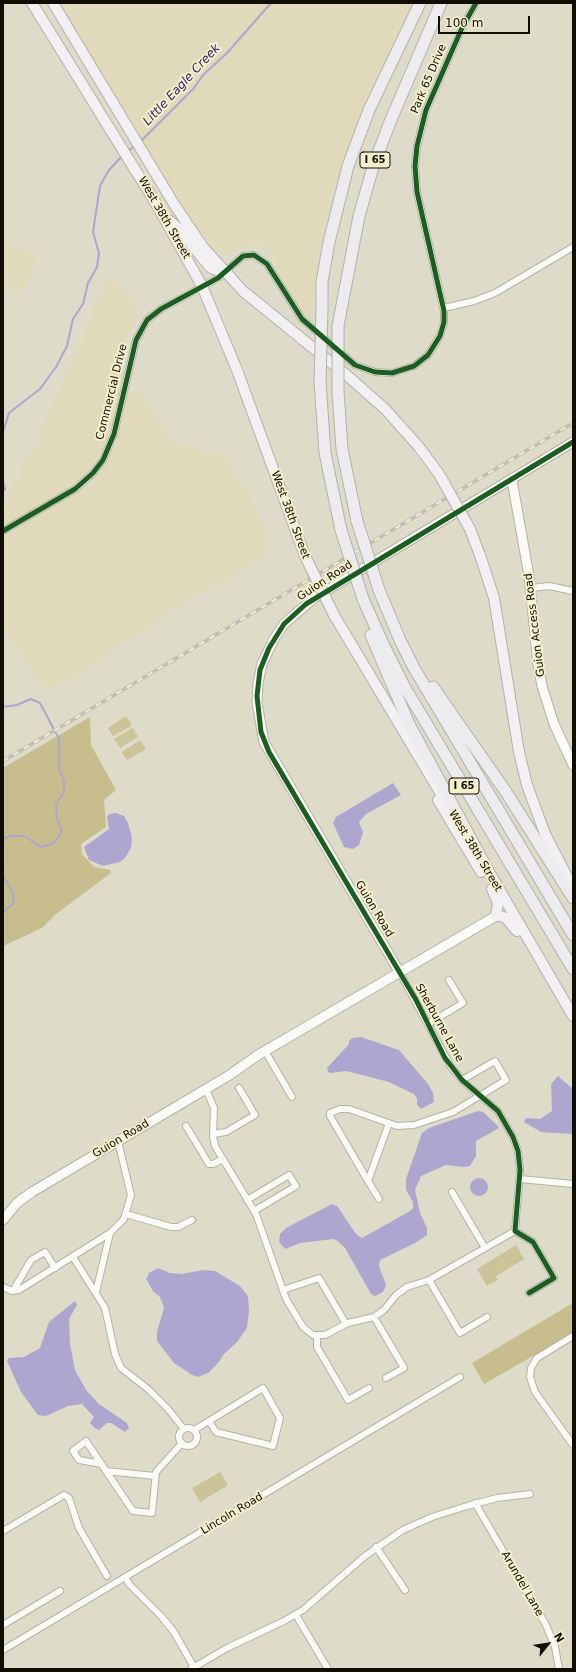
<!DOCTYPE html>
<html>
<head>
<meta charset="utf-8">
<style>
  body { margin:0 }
  #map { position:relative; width:576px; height:1672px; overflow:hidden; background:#dedbc8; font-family:"DejaVu Sans",sans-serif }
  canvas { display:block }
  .frame { position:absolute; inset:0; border:4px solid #100e03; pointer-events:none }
  .north { position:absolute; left:528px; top:1624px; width:40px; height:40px; -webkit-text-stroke:3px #f5eecb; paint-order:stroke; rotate:60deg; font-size:11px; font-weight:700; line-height:16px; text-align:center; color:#100e03 }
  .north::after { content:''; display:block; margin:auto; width:14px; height:18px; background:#100e03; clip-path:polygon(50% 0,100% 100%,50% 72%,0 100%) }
  .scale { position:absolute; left:438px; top:16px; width:92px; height:18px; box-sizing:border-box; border:2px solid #100e03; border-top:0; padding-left:5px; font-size:12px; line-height:14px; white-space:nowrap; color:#100e03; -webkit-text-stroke:3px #f5eecb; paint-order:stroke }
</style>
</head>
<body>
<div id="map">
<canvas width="576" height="1672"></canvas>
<div class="frame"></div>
<div class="north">N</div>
<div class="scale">100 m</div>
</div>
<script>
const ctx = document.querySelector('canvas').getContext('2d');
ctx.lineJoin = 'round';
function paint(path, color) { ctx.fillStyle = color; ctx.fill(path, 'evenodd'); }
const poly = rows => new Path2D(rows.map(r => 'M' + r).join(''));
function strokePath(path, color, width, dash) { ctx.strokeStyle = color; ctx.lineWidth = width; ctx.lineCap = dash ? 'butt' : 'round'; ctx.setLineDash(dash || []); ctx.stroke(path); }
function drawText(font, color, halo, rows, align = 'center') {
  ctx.font = font + ' "DejaVu Sans",sans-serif'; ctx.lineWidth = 4; ctx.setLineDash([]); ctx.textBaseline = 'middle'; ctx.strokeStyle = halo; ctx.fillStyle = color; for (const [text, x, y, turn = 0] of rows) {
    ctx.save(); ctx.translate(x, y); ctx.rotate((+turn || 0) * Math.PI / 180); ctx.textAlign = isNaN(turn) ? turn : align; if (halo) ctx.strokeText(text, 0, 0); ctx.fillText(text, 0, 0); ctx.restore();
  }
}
paint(poly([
  [61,3,412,3,373,84,337,175,327,211,318,254,311,320,298,306,269,253,261,247,251,243,230,254,216,253,173,193],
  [3,240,37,256,22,293,3,285],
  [108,280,117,281,139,311,127,338,110,430,105,445,86,473,71,486,7,525,4,514,14,481,30,451,43,442,39,433],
  [133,390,139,390,174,445,184,442,212,454,221,451,241,484,249,487,252,502,263,527,267,544,260,559,199,595,192,596,155,623,112,650,78,676,50,689,40,685,3,625,3,538,13,530,91,483,101,473,116,443,128,395]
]), '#e0daba');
paint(poly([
  [126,716,132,725,113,736,108,728],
  [133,728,138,737,120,748,114,739],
  [140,740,146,749,127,760,122,752],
  [516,1245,524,1259,496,1276,498,1280,487,1286,477,1269],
  [220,1472,228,1485,200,1502,192,1488]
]), '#ccc396');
paint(poly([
  [90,717,91,745,116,790,104,800,106,827,81,844,82,854,94,867,110,870,111,873,56,914,42,928,3,946,3,768],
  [573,1303,573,1333,484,1384,472,1363]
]), '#c7bd8d');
paint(poly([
  [393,783,401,795,366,814,359,822,363,832,359,845,353,849,344,847,333,823,336,817],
  [116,813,124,816,128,823,132,837,131,848,125,858,120,862,103,866,89,860,84,847,109,829,107,817,109,814],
  [361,1037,399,1050,428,1084,433,1093,434,1102,421,1109,417,1105,417,1099,414,1094,389,1082,346,1071,330,1073,328,1072,327,1068,349,1044,349,1041,352,1038],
  [558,1076,573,1089,572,1134,541,1132,524,1122,526,1118,540,1119,552,1111,551,1084],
  [478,1111,483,1112,497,1125,499,1128,476,1141,476,1156,470,1166,464,1167,446,1165,421,1176,415,1190,420,1213,427,1228,427,1235,415,1243,380,1260,379,1266,386,1285,383,1292,375,1296,371,1294,345,1248,338,1241,333,1239,300,1243,285,1249,279,1242,280,1234,286,1228,332,1204,337,1206,356,1234,362,1238,410,1211,413,1208,413,1202,406,1190,406,1179,422,1133,429,1128],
  '470 1187a9 9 0 1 1 18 0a9 9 0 1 1-18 0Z',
  [158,1268,170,1273,182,1274,203,1270,215,1271,240,1286,248,1296,249,1311,247,1328,237,1342,224,1354,218,1363,208,1373,198,1377,192,1375,174,1363,157,1341,157,1332,164,1308,160,1297,153,1291,146,1279,149,1273],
  [75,1301,77,1305,69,1319,70,1344,75,1370,86,1390,99,1404,127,1423,129,1428,125,1432,111,1423,107,1423,99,1430,95,1428,90,1423,94,1417,82,1404,68,1406,46,1416,38,1415,21,1392,7,1361,9,1358,24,1357,40,1348,49,1322]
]), '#ada7cf');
strokePath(poly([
  [141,141,194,88,203,75,227,53,271,3],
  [128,151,136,145],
  [3,432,9,413,40,389,56,367,67,346,73,319,83,304,88,283,97,267,99,253,93,232,100,186,109,170,123,155],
  [3,481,5,489,3,491],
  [3,707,17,705,31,699,40,703,59,739,59,768,64,781,64,793,56,804,57,818,62,832,54,843,41,847,25,836,11,836,3,839],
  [3,876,12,891,14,903,3,912]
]), '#ada7cf', 2);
const street = poly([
  [444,308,474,301,495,293,573,247],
  [3,531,75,489,93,473,103,460,114,434,136,340,147,320,161,309,218,278,243,256,254,255,267,264,302,319,355,365,375,372,392,373,414,366,428,355,440,336,444,322,444,311,417,192,415,166,417,146,426,110,462,28,476,3],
  [531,588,549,586,573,591],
  [400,973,451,1067,466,1084,498,1111,513,1137,518,1151,520,1170,515,1231,533,1242,554,1278,529,1293],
  [428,1024,463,1003,449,980],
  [265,1051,292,1097],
  [206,1089,214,1108,213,1136,215,1146,256,1214,286,1299,303,1327,313,1335,325,1335,348,1323,374,1317,384,1310,396,1295,407,1287,429,1280,515,1231],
  [186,1126,209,1164,213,1164,223,1159],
  [213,1134,226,1132,255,1115,239,1088],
  [520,1179,573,1184],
  [368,1181,330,1116,330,1113,340,1109,349,1109,397,1126,414,1125,453,1112,506,1080,495,1061,462,1080],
  [452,1192,485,1248],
  [379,1199,368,1181,389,1123],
  [247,1200,289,1175,296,1186,254,1211],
  [126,1214,171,1227,178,1227,192,1220],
  [73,1257,105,1308,115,1354,121,1368,148,1389,168,1409,184,1429],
  [429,1280,460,1333,487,1317],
  [3,1287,12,1291,19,1290,110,1233],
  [283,1290,319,1278,346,1324],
  [13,1291,31,1260,45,1252,55,1268],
  [96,1292,110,1233,124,1219,131,1195,118,1141],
  [374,1317,404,1368,386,1378],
  [317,1336,317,1347,348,1400,369,1388],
  [573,1336,537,1358,531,1368,530,1377,535,1392,573,1445],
  [263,1388,280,1418,273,1446,216,1432,209,1421,263,1388],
  '179 1437a9 9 0 1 1 18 0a9 9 0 1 1-18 0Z',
  [194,1430,209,1421],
  [102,1464,79,1460,73,1451,86,1441,106,1471,155,1476],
  [106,1471,133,1511,152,1513,156,1472,182,1443],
  [475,1503,546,1625,555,1647,559,1669],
  [3,1531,64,1495,69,1498,79,1528,107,1576],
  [376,1547,405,1590],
  [125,1577,129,1584,161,1616,174,1632,195,1669],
  [296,1615,328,1669],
  [3,1625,60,1591],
  [3,1650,460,1377],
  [191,1669,227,1648,284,1621,303,1610,365,1556,403,1530,432,1517,467,1506,497,1498,530,1494]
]);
const secondary = poly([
  [512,480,529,576,538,664,542,686,554,724,573,765],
  [400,973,264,742,257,703,258,683,262,664,274,639,284,624,314,598,573,442],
  [3,1220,17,1203,32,1192,228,1076,258,1055,496,916]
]);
const primary = poly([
  [32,3,155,202,202,286,237,370,305,556],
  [53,3,174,204,203,247,243,291,350,378,385,409,419,447,439,474],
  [170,221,178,228,209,266,213,269,225,272],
  [470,529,481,558,494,598,519,752,527,785,545,834,573,888],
  [334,615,447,804],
  [438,800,481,872],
  [481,858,573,1016],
  [492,889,498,903,496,916,500,916,506,918,517,931]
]);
const highway = poly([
  [322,309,322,282,329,242,348,166,369,110,420,3],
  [338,326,359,216,373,167,390,122,441,3],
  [320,382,325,453,341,530],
  [338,392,342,449,357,521],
  [379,590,400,640,414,668,573,935],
  [363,599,383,644,404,686,573,969],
  [371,635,409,724,485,865],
  [433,687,506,792,573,898]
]);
strokePath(street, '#b5b3a4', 8);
strokePath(secondary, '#b5b3a4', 11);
strokePath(primary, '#b2b0ae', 12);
strokePath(highway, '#b2b0ae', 13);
strokePath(street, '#fafaf7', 6);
strokePath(secondary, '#fafaf7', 9);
strokePath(primary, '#f2f0f2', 10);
strokePath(highway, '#ecebee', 11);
const rail = poly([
  [3,761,573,423]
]);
strokePath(rail, '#bfbeb9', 3.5);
strokePath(rail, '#f5eecb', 2, [6]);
const primaryBridge = poly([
  [439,474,470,529],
  [305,556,334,615]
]);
const highwayBridge = poly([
  [320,382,322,309],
  [338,392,338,326],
  [357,521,379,590],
  [341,530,363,599]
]);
strokePath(primaryBridge, '#b2b0ae', 12, []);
strokePath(highwayBridge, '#b2b0ae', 13, []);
strokePath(primaryBridge, '#f2f0f2', 10);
strokePath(highwayBridge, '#ecebee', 11);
strokePath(poly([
  [3,531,75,489,93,473,103,460,114,434,136,340,147,320,161,309,218,278,243,256,254,255,267,264,302,319,355,365,375,372,392,373,414,366,428,355,440,336,444,322,444,311,417,192,415,166,417,146,426,110,462,28,476,3],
  [529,1293,554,1278,533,1242,515,1231,520,1170,518,1151,513,1137,498,1111,462,1080,445,1058,416,1000,269,752,261,732,257,696,260,670,269,648,284,624,306,604,573,442]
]), '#1b5e20', 5);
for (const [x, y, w] of [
  [375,160,30],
  [464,786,30]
]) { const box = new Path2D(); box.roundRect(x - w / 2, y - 8, w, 16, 3); ctx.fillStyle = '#f5eecb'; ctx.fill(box); strokePath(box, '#100e03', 1); }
drawText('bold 10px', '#100e03', null, [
  ["I 65",375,160],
  ["I 65",464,786]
]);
drawText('11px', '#100e03', '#f5eecb', [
  ["Park 65 Drive",429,79,-67],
  ["West 38th Street",164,218,60],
  ["Commercial Drive",112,392,-76],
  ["West 38th Street",290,515,70],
  ["Guion Road",325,581,-33],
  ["Guion Access Road",535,625,-97],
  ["West 38th Street",475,851,59],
  ["Guion Road",374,909,59],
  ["Sherburne Lane",439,1023,61],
  ["Guion Road",121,1139,-31],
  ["Lincoln Road",232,1514,-31],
  ["Arundel Lane",522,1584,60]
]);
drawText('italic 12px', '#35226f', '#f5eecb', [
  ["Little Eagle Creek",182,85,-47]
]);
</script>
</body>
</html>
